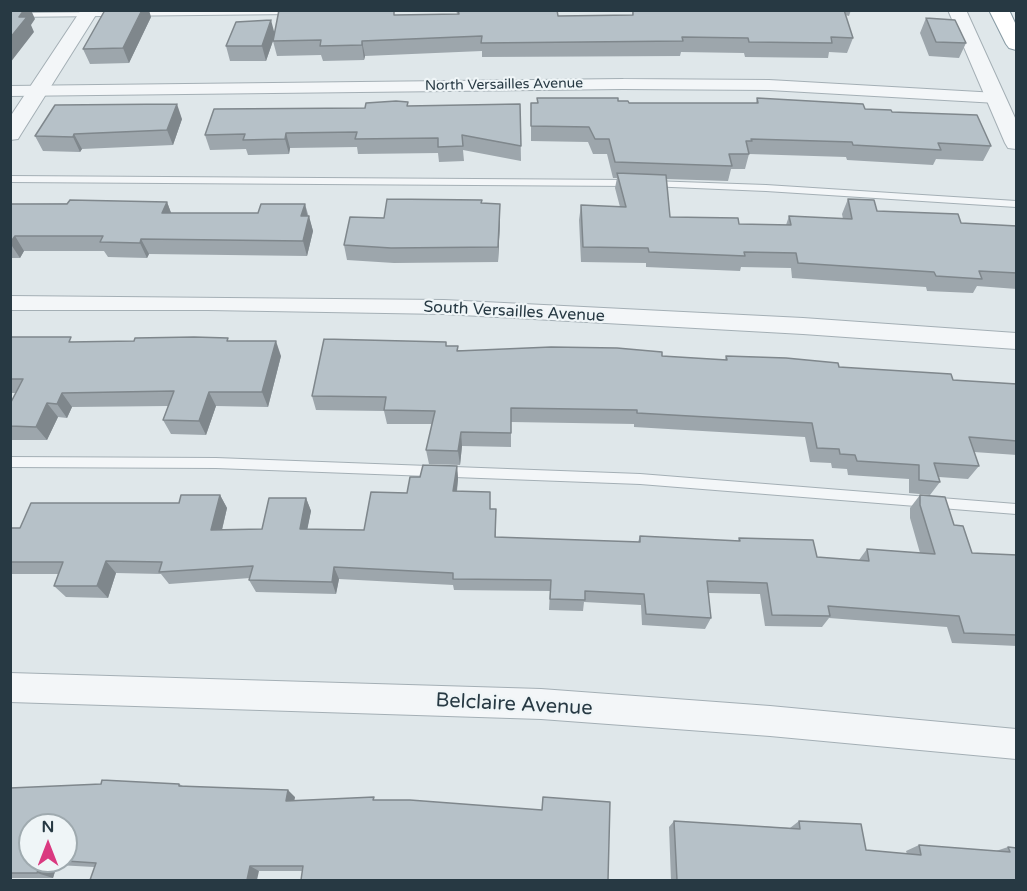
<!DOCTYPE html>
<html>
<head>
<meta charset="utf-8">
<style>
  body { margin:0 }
  #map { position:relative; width:1027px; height:891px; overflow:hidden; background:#dfe7ea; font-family:"Varela Round",sans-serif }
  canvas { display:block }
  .frame { position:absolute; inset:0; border:12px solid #273943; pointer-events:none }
  .north { position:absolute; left:18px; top:813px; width:60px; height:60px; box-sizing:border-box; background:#eff5f7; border:2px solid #9faaaf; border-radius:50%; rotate:0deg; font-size:16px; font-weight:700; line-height:24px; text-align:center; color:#273943 }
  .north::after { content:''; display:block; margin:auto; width:21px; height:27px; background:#da3980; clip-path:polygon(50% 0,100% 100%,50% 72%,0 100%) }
</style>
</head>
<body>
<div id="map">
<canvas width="1027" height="891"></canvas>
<div class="frame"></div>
<div class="north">N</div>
</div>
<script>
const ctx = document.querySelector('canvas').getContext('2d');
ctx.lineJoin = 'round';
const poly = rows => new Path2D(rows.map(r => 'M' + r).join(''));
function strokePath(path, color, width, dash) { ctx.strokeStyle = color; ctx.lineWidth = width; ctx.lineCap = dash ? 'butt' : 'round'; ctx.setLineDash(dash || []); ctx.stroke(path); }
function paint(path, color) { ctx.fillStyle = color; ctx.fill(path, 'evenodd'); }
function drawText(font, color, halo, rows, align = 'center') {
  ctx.font = font + ' "Varela Round",sans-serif'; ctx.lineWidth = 4.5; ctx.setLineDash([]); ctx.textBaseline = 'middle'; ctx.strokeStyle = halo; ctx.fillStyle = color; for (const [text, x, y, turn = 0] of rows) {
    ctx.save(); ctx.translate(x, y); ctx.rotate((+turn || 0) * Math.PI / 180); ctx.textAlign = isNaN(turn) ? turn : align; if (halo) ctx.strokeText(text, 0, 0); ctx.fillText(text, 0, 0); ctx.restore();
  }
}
const service = poly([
  [297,10,297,14,294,14,10,17,10,13,297,10],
  [10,176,630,180,635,183,630,186,10,182,10,176],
  [651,181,766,185,1016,201,1016,207,766,191,648,186,646,184,651,181],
  [10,457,216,458,640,474,1016,504,1016,514,640,484,216,468,10,467,10,457]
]);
const minor = poly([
  [623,79,769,80,997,93,1005,98,997,103,769,90,623,89,10,96,10,86,623,79],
  [10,296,444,300,803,318,1016,333,1016,349,803,334,444,314,208,310,10,310,10,296],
  [10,673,541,689,770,706,1016,729,1016,759,770,736,541,719,10,702,10,673]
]);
const tertiary = poly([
  [81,10,99,10,21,134,18,139,10,140,10,117,81,10],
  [948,10,966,10,1016,120,1016,149,1008,148,1005,143,948,10]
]);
const motorway = poly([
  [989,10,1009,10,1016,25,1016,50,1009,48,1006,44,989,10]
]);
strokePath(service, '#a4afb5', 2);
strokePath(minor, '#a4afb5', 2);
strokePath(tertiary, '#a4afb5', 2);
strokePath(motorway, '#8599a2', 2);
paint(service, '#f3f6f8');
paint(minor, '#f3f6f8');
paint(tertiary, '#f3f6f8');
paint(motorway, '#fff');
paint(poly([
  [456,10,557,10,558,16,632,15,633,10,851,10,849,16,845,15,853,38,847,53,829,52,828,58,745,57,744,53,681,52,680,56,482,57,482,51,365,56,364,60,323,61,321,55,277,56,273,41,274,38,266,61,230,61,226,46,275,34,395,15,457,14],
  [151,17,129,63,90,64,83,49],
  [926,18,966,43,959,58,929,56,920,33],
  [757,98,892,112,991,146,983,161,936,159,933,165,847,160,846,157,749,154,745,169,731,169,728,181,666,179,670,217,739,224,786,225,789,216,843,219,842,214,848,199,877,211,961,223,1017,226,1017,289,977,286,973,293,927,291,926,287,792,278,791,268,741,267,740,271,646,267,646,263,581,262,579,220,581,205,620,207,615,188,617,178,613,178,607,154,593,154,588,142,531,141,531,103,618,101,629,103,756,103],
  [408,102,408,106,520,104,521,161,463,150,464,161,439,162,438,153,358,154,357,147,290,148,289,154,248,155,246,149,210,150,205,135,365,108],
  [182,119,173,145,82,149,80,152,43,151,35,136],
  [482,200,482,203,500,219,498,262,394,263,347,260,344,245,384,218],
  [167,202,171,213,258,213,305,204,313,231,307,256,149,254,147,258,108,257,104,251,24,251,20,258,10,258,10,204],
  [10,337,75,342,229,341,281,356,268,407,216,406,206,435,171,434,163,420,168,406,72,407,67,418,58,417,47,440,12,440,10,438,10,404,16,393,10,393],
  [447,346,458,350,662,356,725,360,726,356,839,367,953,380,1017,384,1017,455,974,452,979,466,968,479,939,477,940,482,930,495,909,493,909,479,848,475,847,469,832,468,831,463,810,462,805,437,634,427,634,424,511,422,511,447,462,446,460,465,429,464,426,450,432,424,387,424,384,411,316,410,312,396],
  [457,466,458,479,457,492,490,509,496,522,496,537,638,542,640,536,738,541,739,538,817,557,859,560,867,549,920,553,910,518,910,508,920,495,954,525,972,553,1017,555,1017,646,952,643,947,627,829,618,822,627,765,626,760,594,708,593,711,618,705,629,642,625,641,605,584,602,583,611,549,610,550,591,454,590,453,585,339,579,336,594,256,592,249,580,250,578,169,584,161,574,116,573,108,598,66,597,54,586,58,574,10,574,10,528,20,528,179,503,220,495,227,508,222,530,262,529,306,498,311,511,307,529,364,530,407,493,420,477],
  [179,784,183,786,295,797,294,800,376,800,542,810,543,797,610,802,303,871,259,871,94,867,57,865,53,878,10,878,10,788],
  [66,825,66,861,30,861],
  [674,821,790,828,799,821,866,850,907,854,906,851,919,845,996,851,1008,847,1017,880,671,880,669,827]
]), '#9da6ac');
paint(poly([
  [24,10,31,10,35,19,31,25,34,32,10,63,10,38,19,17],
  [142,10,149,10,151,17,129,63,123,48],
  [271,20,275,35,266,61,262,46],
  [362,41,365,56,364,60,362,45],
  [177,104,182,119,173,145,167,130],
  [286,133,290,148,289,154,285,139],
  [74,134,82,149,80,152,73,137],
  [167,202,173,218,162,213],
  [305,204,308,219,309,216,313,231,307,256,303,241,301,216],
  [500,204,500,219,498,262,498,247],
  [15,236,24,251,20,258,10,243],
  [141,239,149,254,147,258,140,243],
  [276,341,281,356,268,407,262,392],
  [209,392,216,406,206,435,199,421],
  [62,393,72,407,67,418,57,404],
  [47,403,58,417,47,440,36,427],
  [461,432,462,446,460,465,458,451],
  [457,466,458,479,455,505,453,491],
  [220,495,227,508,219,542,211,530],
  [306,498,311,511,305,541,300,529],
  [106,561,116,573,108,598,97,586],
  [334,567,339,579,336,594,332,582],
  [288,790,295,797,293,808,286,801],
  [41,861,46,861,57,865,53,878,37,873],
  [250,866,259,871,257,880,247,880]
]), '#7f878c');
const building = poly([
  [10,10,24,10,19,17,27,17,10,38,10,10],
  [105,10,142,10,123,48,83,49,105,10],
  [279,10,394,10,394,15,459,14,458,10,557,10,558,16,633,15,633,10,844,10,853,38,831,37,832,43,749,42,748,38,682,37,683,41,481,43,482,36,362,41,362,45,320,46,321,40,273,41,279,10],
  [926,18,955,20,966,43,936,42,926,18],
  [271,20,262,46,226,46,236,22,271,20],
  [537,98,618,98,618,101,628,101,629,103,758,103,757,98,863,104,865,109,891,110,892,112,977,115,991,146,938,143,941,150,853,145,852,142,751,139,752,141,746,141,749,154,729,154,732,166,615,162,609,139,595,139,589,127,531,126,531,103,538,103,537,98],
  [396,101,408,102,407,106,520,104,521,146,462,135,463,146,438,147,438,138,355,139,357,132,286,133,285,139,243,140,245,134,205,135,214,109,365,108,366,103,396,101],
  [177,104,167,130,74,134,73,137,35,136,55,105,177,104],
  [617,173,666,175,670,217,738,218,739,224,791,225,789,216,852,219,848,199,874,200,877,211,958,214,961,223,1017,226,1017,273,979,271,982,279,936,276,934,272,798,263,796,253,744,252,745,256,649,252,648,248,583,247,581,205,626,207,617,173],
  [387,199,482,200,481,203,500,204,498,247,391,248,344,245,350,217,384,218,387,199],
  [70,200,167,202,162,213,258,213,261,204,305,204,301,216,309,216,303,241,141,239,140,243,100,242,103,236,15,236,10,243,10,204,67,204,70,200],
  [10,337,71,337,69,342,134,341,135,338,194,337,228,338,227,341,276,341,262,392,209,392,199,421,163,420,174,391,62,393,57,404,47,403,36,427,10,426,10,404,23,379,10,379,10,337],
  [324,339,446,342,446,346,458,346,457,351,551,347,617,348,662,352,662,356,727,360,726,356,786,358,838,363,839,367,951,374,953,380,1017,384,1017,441,969,437,979,466,934,463,940,482,919,480,919,465,857,461,855,455,840,454,839,449,817,448,812,423,637,413,637,410,511,408,511,433,461,432,458,451,426,450,435,411,384,410,386,397,312,396,324,339],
  [423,465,457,466,453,491,490,492,490,509,496,509,495,537,640,542,640,536,740,541,739,538,813,540,817,557,869,561,867,549,935,554,920,505,920,495,945,497,954,525,963,526,972,553,1017,555,1017,635,964,633,959,616,828,606,830,616,772,615,767,583,707,581,711,618,646,614,644,594,585,591,585,600,550,599,551,580,453,579,453,573,334,567,332,582,249,580,253,566,159,572,162,562,106,561,97,586,54,586,63,562,10,562,10,528,20,528,31,503,179,503,181,495,220,495,211,530,262,529,269,498,306,498,300,529,364,530,371,492,407,493,410,477,420,477,423,465],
  [102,780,179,784,179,786,288,790,286,801,374,797,373,800,410,800,542,810,543,797,610,802,608,880,301,880,303,866,250,866,247,880,90,880,96,863,66,861,66,825,30,825,30,861,41,861,37,873,10,873,10,788,101,784,102,780],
  [674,821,800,829,799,821,861,824,866,850,921,855,919,845,1010,852,1008,847,1017,848,1017,880,677,880,674,821]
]);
paint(building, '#b6c1c8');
strokePath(building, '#7f878c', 1.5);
drawText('14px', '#273943', '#eff5f7', [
  ["North Versailles Avenue",504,85,-1]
]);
drawText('16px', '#273943', '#eff5f7', [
  ["South Versailles Avenue",514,312,3]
]);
drawText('20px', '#273943', '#eff5f7', [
  ["Belclaire Avenue",514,705,3]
]);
</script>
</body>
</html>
